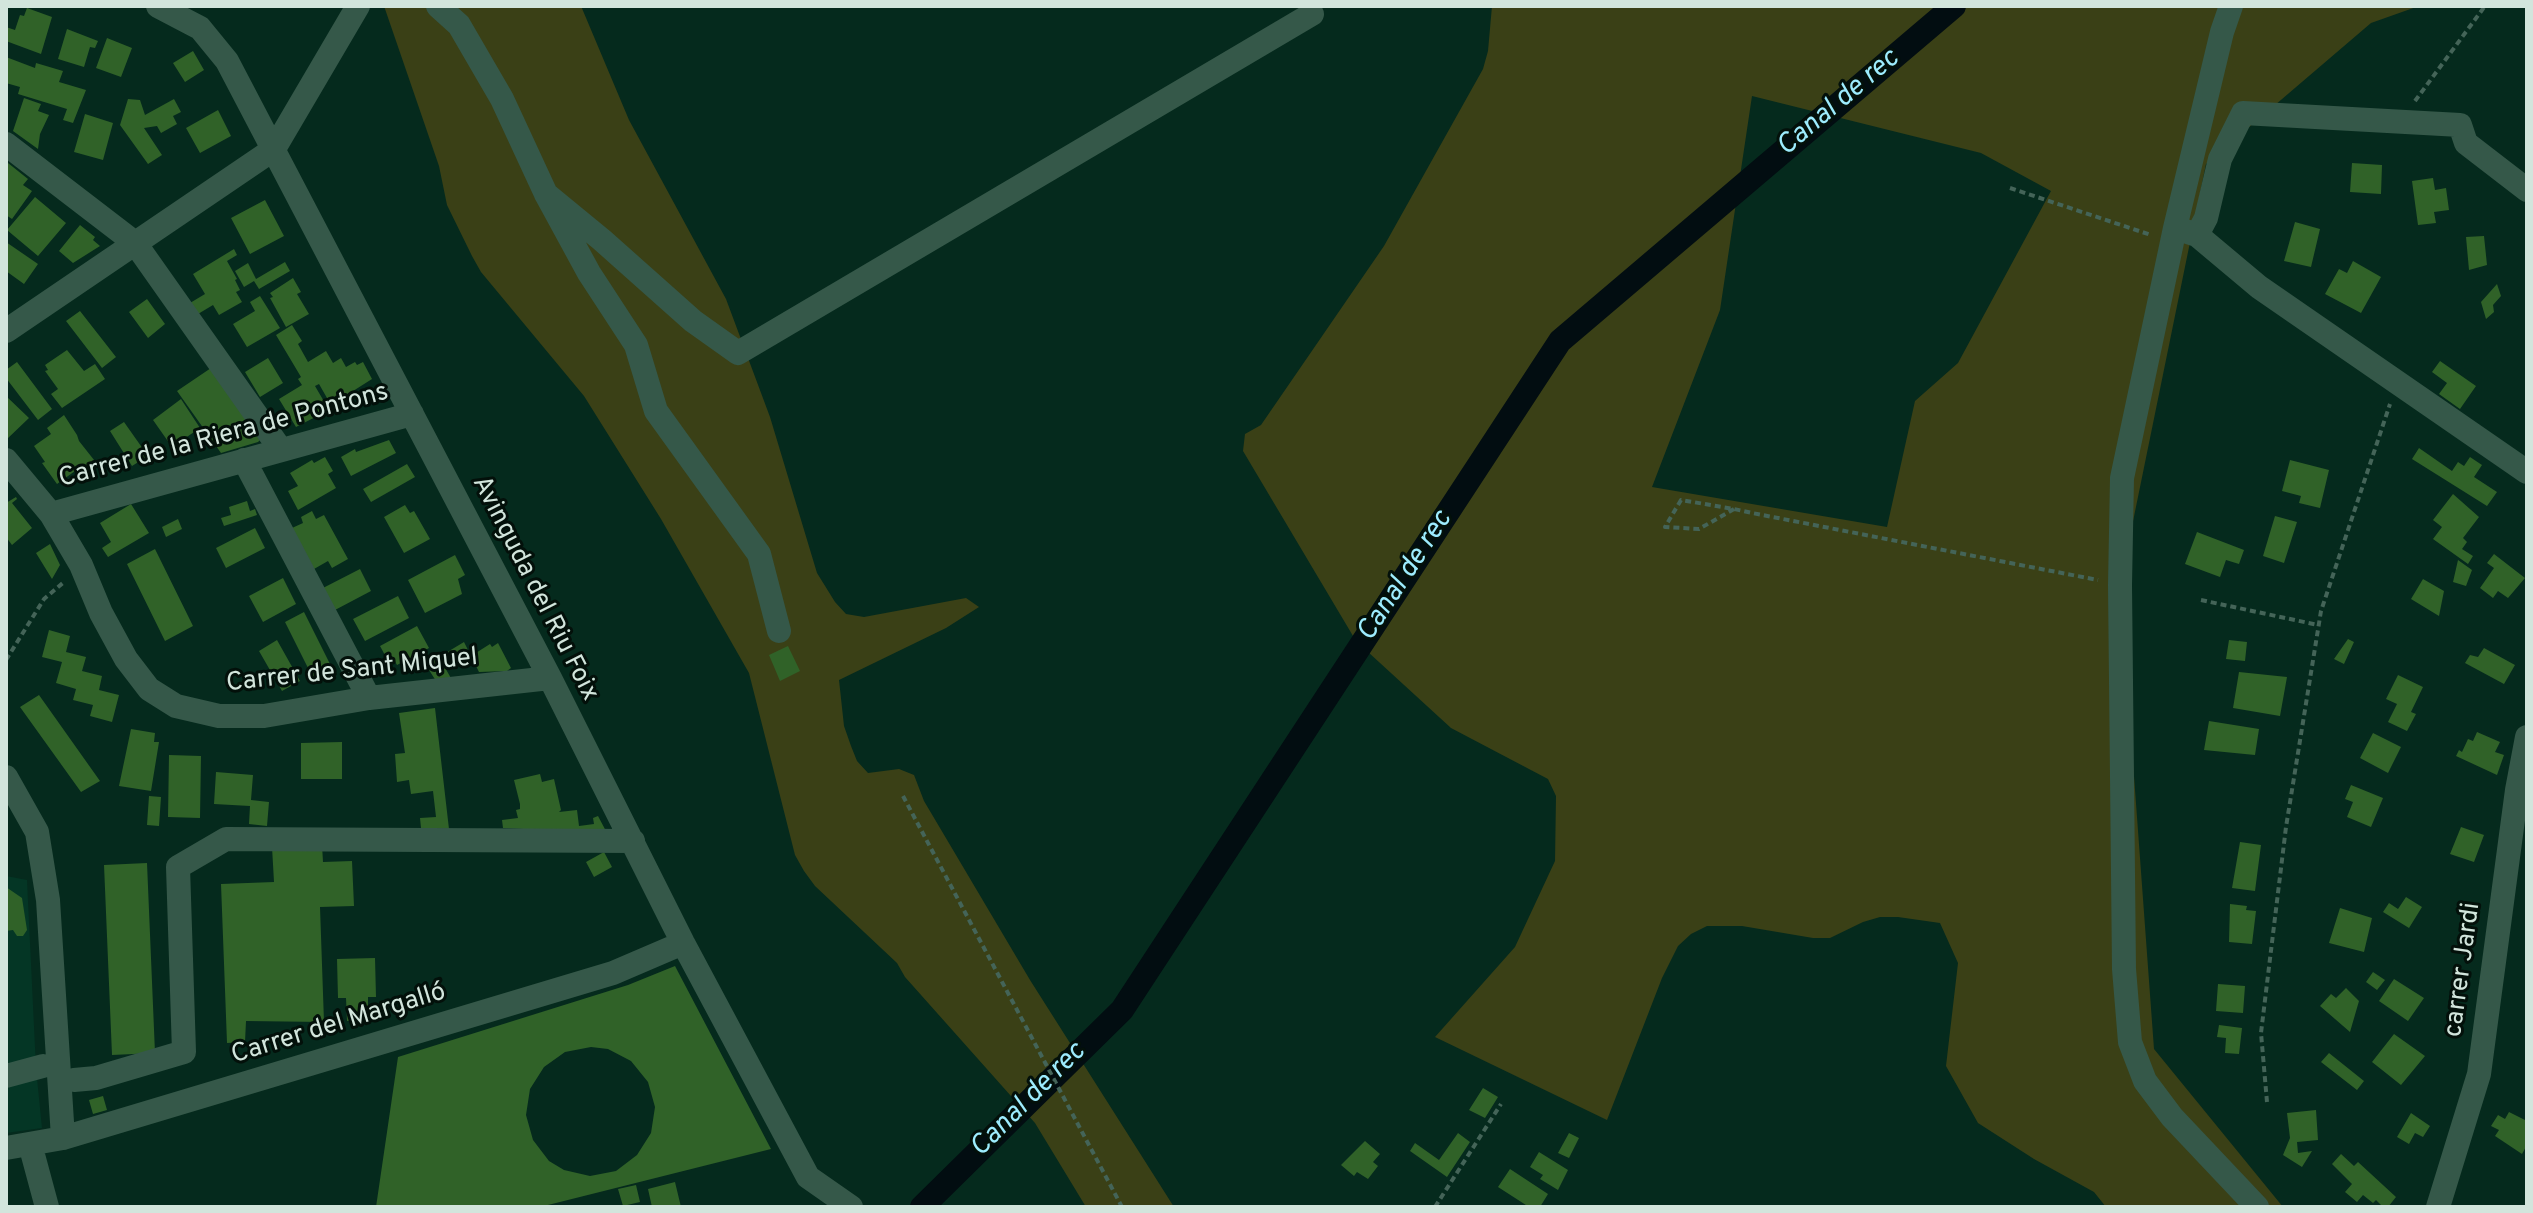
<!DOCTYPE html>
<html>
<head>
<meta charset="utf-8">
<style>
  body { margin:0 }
  #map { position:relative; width:2533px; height:1213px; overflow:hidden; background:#052a1d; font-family:Overpass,sans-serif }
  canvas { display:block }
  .frame { position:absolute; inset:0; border:8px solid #d2e5dc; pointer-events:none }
</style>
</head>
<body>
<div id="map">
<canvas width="2533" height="1213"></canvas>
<div class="frame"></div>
</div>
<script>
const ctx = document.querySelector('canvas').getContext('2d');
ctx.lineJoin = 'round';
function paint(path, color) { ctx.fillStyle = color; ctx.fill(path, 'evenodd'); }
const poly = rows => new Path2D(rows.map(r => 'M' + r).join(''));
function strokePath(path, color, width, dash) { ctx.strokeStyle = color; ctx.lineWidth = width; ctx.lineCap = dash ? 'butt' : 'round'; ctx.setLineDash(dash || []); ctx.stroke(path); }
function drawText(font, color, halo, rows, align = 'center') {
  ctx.font = font + ' Overpass,sans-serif'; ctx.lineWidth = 6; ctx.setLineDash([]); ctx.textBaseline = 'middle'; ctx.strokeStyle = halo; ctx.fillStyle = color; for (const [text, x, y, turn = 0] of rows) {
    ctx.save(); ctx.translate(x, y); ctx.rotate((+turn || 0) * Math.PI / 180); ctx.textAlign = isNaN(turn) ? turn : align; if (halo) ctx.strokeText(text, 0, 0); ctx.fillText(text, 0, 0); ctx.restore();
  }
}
paint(poly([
  [6,876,27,880,36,1068,42,1128,6,1133]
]), '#043625');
paint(poly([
  [384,6,581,6,629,120,726,299,770,417,817,573,835,602,846,614,864,617,966,598,979,607,946,628,839,680,844,726,851,746,857,761,868,773,899,769,914,775,924,801,1030,980,1174,1207,1086,1207,1035,1123,905,977,897,963,815,886,804,871,795,855,749,673,661,519,584,396,481,272,472,256,447,205,439,166],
  [1492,6,2419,6,2371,23,2206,164,2120,585,2154,1049,2283,1207,2106,1207,2094,1192,2034,1159,1978,1123,1946,1066,1958,963,1940,923,1898,917,1880,917,1863,922,1830,938,1813,938,1742,926,1707,926,1691,934,1678,946,1662,978,1607,1120,1435,1037,1515,947,1555,861,1556,796,1548,779,1451,728,1356,641,1243,451,1245,434,1261,425,1384,246,1483,69,1488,51],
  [1752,96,1981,153,2051,191,1958,363,1915,401,1887,527,1652,487,1720,310]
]), '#3a4016');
strokePath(poly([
  [922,1207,1122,1010,1560,341,1954,6]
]), '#020d11', 24);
paint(poly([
  [27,8,52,17,41,54,6,41,6,27,15,30,20,15,24,16],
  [67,29,98,41,95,48,90,47,84,67,58,59],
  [107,38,132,48,121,77,96,68],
  [193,51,204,70,185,82,173,63],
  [6,57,35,68,36,63,63,71,59,82,86,90,73,123,63,120,67,109,18,94,20,87,6,83],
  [24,98,41,104,38,111,49,115,40,134,38,149,13,131],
  [128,99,140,100,145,115,174,99,181,112,173,116,177,124,161,133,157,126,144,128,162,155,148,164,120,125],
  [218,110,231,136,200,153,186,128],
  [85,114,113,123,103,160,74,152],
  [8,163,28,179,23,185,32,191,12,219,6,215],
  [2352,163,2382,165,2381,194,2350,192],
  [2433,178,2435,190,2446,188,2449,210,2434,212,2436,223,2418,225,2412,181],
  [35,197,66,223,38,256,7,230],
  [265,200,284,236,250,254,231,218],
  [2295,222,2320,229,2311,267,2284,261],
  [80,225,95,237,93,240,100,246,73,263,59,251],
  [2484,236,2487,265,2469,270,2466,237],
  [6,242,38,264,24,284,6,271],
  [234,249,237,255,227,261,237,279,235,280,240,290,236,292,242,302,219,315,213,305,198,314,190,303,205,294,193,274],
  [2353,261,2381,277,2361,313,2325,294,2339,269,2347,273],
  [285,262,290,271,259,289,254,281,244,287,235,271,248,263,256,279],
  [293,278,301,292,297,294,309,314,286,327,270,298,273,297,270,293],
  [2497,284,2501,296,2493,305,2494,312,2486,319,2481,302],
  [260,296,280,328,247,347,233,324,255,311,250,302],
  [147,299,165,324,148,338,129,312],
  [80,311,116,357,102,368,66,321],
  [292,325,302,341,298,344,308,362,326,351,333,363,341,358,346,367,355,362,357,365,363,362,372,379,331,405,319,384,315,386,329,410,296,427,279,399,302,385,298,379,301,377,276,335],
  [67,350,84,371,95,364,105,379,62,408,51,394,58,389,45,371,48,370,45,365],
  [268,358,283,383,260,397,245,372],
  [2440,361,2476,386,2460,409,2439,394,2447,383,2432,372],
  [17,362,52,409,38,420,6,378,6,370],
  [211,368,260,440,258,442,221,453,177,391],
  [6,396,29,418,6,440],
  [181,399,200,428,172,447,153,420],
  [64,415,77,435,79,441,98,465,80,478,75,471,57,484,42,463,45,462,34,446,51,434,47,428],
  [124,422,148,456,132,466,110,431],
  [389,440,396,453,351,476,341,457,355,449,356,452],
  [2419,448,2452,471,2458,462,2464,466,2470,457,2482,465,2474,477,2497,492,2487,506,2412,459],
  [325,457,333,471,328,474,336,488,298,510,288,491,298,486,290,473,312,460,314,463],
  [2290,460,2329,470,2320,508,2299,503,2301,496,2282,491],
  [407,464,415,477,371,502,363,489],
  [2453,494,2479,517,2463,538,2467,542,2462,549,2473,556,2468,564,2433,539,2442,527,2433,520],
  [16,497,17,499,12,503,32,528,12,545,6,537,6,503],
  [247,501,250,511,255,509,257,515,224,526,221,518,231,515,229,507],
  [131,504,149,533,108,557,102,548,111,542,100,523],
  [405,505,410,513,414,511,430,539,404,553,384,517],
  [312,511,316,519,324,515,348,559,332,568,328,561,314,569,292,528,303,523,301,517],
  [2275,516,2297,522,2284,563,2263,556],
  [178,519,182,529,166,537,162,527],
  [255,528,265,548,226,568,216,548],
  [2197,532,2244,550,2239,564,2226,560,2220,577,2185,564],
  [50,544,60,565,52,579,36,553],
  [155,549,193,626,165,641,127,564],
  [2494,554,2525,578,2508,598,2498,591,2493,598,2480,588,2494,568,2487,563],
  [455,555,465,575,458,579,462,594,425,613,408,580],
  [2458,560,2472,570,2466,586,2453,582],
  [360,569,371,591,335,610,323,588],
  [283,578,296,604,263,622,249,596],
  [2423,579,2444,591,2439,616,2411,599],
  [398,596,409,618,365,641,353,619],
  [304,612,332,668,313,678,285,622],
  [417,626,429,648,397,665,392,656,387,659,380,646],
  [49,630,70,636,66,652,86,657,82,671,102,676,99,690,119,695,112,722,90,716,93,705,73,700,76,689,56,683,62,662,42,657],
  [2348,639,2354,642,2344,664,2334,659],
  [277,640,300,681,282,691,259,651],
  [2229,640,2247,642,2245,661,2226,659],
  [464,642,468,650,443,664,452,680,436,681,424,662,437,654,439,657],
  [498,643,511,668,507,671,479,672,471,656,490,644,492,647],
  [788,646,800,671,780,681,769,655],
  [2484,648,2515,665,2504,684,2465,663,2470,655,2478,657],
  [2239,672,2287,677,2280,716,2233,708],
  [2398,675,2423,687,2411,712,2416,714,2407,731,2388,722,2397,704,2386,699],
  [39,695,100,781,81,792,20,707],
  [435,708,449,829,421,828,420,818,436,817,433,791,411,794,409,780,397,782,395,754,405,753,399,713],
  [2209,721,2259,729,2255,755,2204,750],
  [131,729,155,733,154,742,159,742,151,791,119,786],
  [2477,732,2500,742,2495,752,2504,755,2497,775,2456,756,2459,750,2462,752,2468,739,2473,741],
  [2373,733,2401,747,2388,773,2360,758],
  [342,742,342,779,301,779,301,743],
  [169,755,201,756,200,818,168,817],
  [216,772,253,775,251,800,269,802,267,826,249,824,250,806,214,804],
  [540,774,542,782,554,779,561,810,559,812,577,810,579,826,594,824,593,818,598,816,607,833,503,828,502,820,518,818,516,810,520,809,520,804,514,780],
  [2351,785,2383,798,2371,827,2347,817,2353,802,2345,799],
  [149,796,161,797,159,826,147,825],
  [2461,827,2484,835,2474,862,2450,854],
  [2240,842,2261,845,2255,891,2232,888],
  [322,845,323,862,352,861,354,906,320,907,324,1022,246,1021,245,1042,227,1043,221,884,274,882,272,847],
  [604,852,612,867,594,877,586,862],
  [147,863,155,1053,112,1055,104,865],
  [6,887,22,898,27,930,23,936,17,936,13,930,6,931],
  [2406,897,2422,907,2409,928,2383,912,2389,903,2398,909],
  [2230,904,2247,906,2246,910,2256,911,2252,944,2229,942],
  [2340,908,2372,918,2364,952,2329,943],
  [375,958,376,997,368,997,368,1020,347,1021,346,998,338,998,337,959],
  [675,966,771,1149,540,1207,376,1207,398,1057,628,985],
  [591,1047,608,1049,631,1061,648,1082,655,1107,651,1133,637,1155,616,1171,590,1176,564,1170,549,1161,533,1140,526,1115,530,1089,544,1067,565,1052],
  [2373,972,2385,980,2377,990,2366,982],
  [2394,979,2424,998,2408,1021,2379,1001],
  [2218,984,2245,986,2243,1013,2216,1011],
  [2346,988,2359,1001,2350,1032,2320,1006,2331,994,2336,998],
  [2219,1025,2242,1028,2239,1054,2225,1053,2226,1038,2217,1037],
  [2394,1034,2425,1056,2401,1085,2372,1062],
  [2329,1053,2364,1081,2357,1090,2321,1062],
  [1483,1088,1498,1097,1485,1118,1469,1110],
  [103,1096,107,1110,93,1114,89,1100],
  [2316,1110,2318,1140,2297,1142,2298,1153,2312,1151,2302,1167,2283,1155,2290,1138,2287,1113],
  [2509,1112,2527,1121,2527,1145,2522,1154,2495,1136,2499,1130,2491,1126,2498,1115,2505,1119],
  [2411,1113,2430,1126,2423,1137,2415,1133,2409,1144,2397,1137],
  [1458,1133,1470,1142,1447,1177,1410,1151,1415,1143,1439,1160],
  [1569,1133,1579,1138,1569,1158,1558,1153],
  [1365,1141,1380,1154,1373,1162,1378,1166,1368,1179,1357,1172,1354,1176,1341,1165],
  [1539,1152,1568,1170,1558,1190,1540,1179,1543,1175,1530,1167],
  [2341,1154,2354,1166,2358,1162,2396,1197,2388,1207,2383,1207,2376,1200,2373,1203,2363,1195,2357,1202,2345,1192,2352,1184,2332,1164],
  [1510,1169,1548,1194,1540,1207,1529,1207,1498,1187],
  [675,1182,681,1207,652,1207,648,1189],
  [636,1185,640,1202,623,1206,618,1189]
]), '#306228');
strokePath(poly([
  [2415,101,2485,6],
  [2010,188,2151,235],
  [1734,509,1699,529,1665,527,1681,500,1734,509,1752,513,2098,580],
  [2201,600,2318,625],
  [6,660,44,599,64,582],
  [903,796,1122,1207],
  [2267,1102,2261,1033,2286,827,2321,611,2390,404],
  [1435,1207,1501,1104]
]), '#446458', 4, [6, 4]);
strokePath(poly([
  [158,6,200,28,227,61,550,678,683,943,808,1177,851,1207],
  [438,6,459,25,502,99,546,194,589,273,636,345,656,411,759,554,779,631],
  [2231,6,2222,32,2175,228,2122,478,2120,585,2124,969,2130,1042,2145,1081,2172,1117,2257,1207],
  [6,144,135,243,281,450],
  [546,194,602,240,693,321,738,353,1312,14],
  [2185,231,2197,235,2259,287,2527,472],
  [2197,235,2206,218,2220,159,2243,113,2460,125,2466,143,2527,190],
  [6,331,274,149,358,6],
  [6,460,51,514,81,565,101,613,126,659,149,689,176,706,219,716,264,716,369,698,550,678],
  [244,460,369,698],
  [51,514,412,414],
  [6,777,37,832,48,900,63,1138],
  [6,1076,43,1066],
  [74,1080,96,1078,184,1052,178,867,226,839,633,841],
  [30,1144,47,1207],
  [6,1148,63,1138,613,973,683,943],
  [2438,1207,2479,1074,2517,790,2527,737]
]), '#355849', 24);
drawText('26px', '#d2e5dc', '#03100a', [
  ["Carrer de la Riera de Pontons",224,437,-15],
  ["Avinguda del Riu Foix",534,589,63],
  ["Carrer de Sant Miquel",352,672,-6],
  ["carrer Jardi",2464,970,-82],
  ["Carrer del Margalló",339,1025,-17]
]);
drawText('italic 28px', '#9decfe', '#03100a', [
  ["Canal de rec",1839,104,-40],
  ["Canal de rec",1406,577,-57],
  ["Canal de rec",1029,1101,-45]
]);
</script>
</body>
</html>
